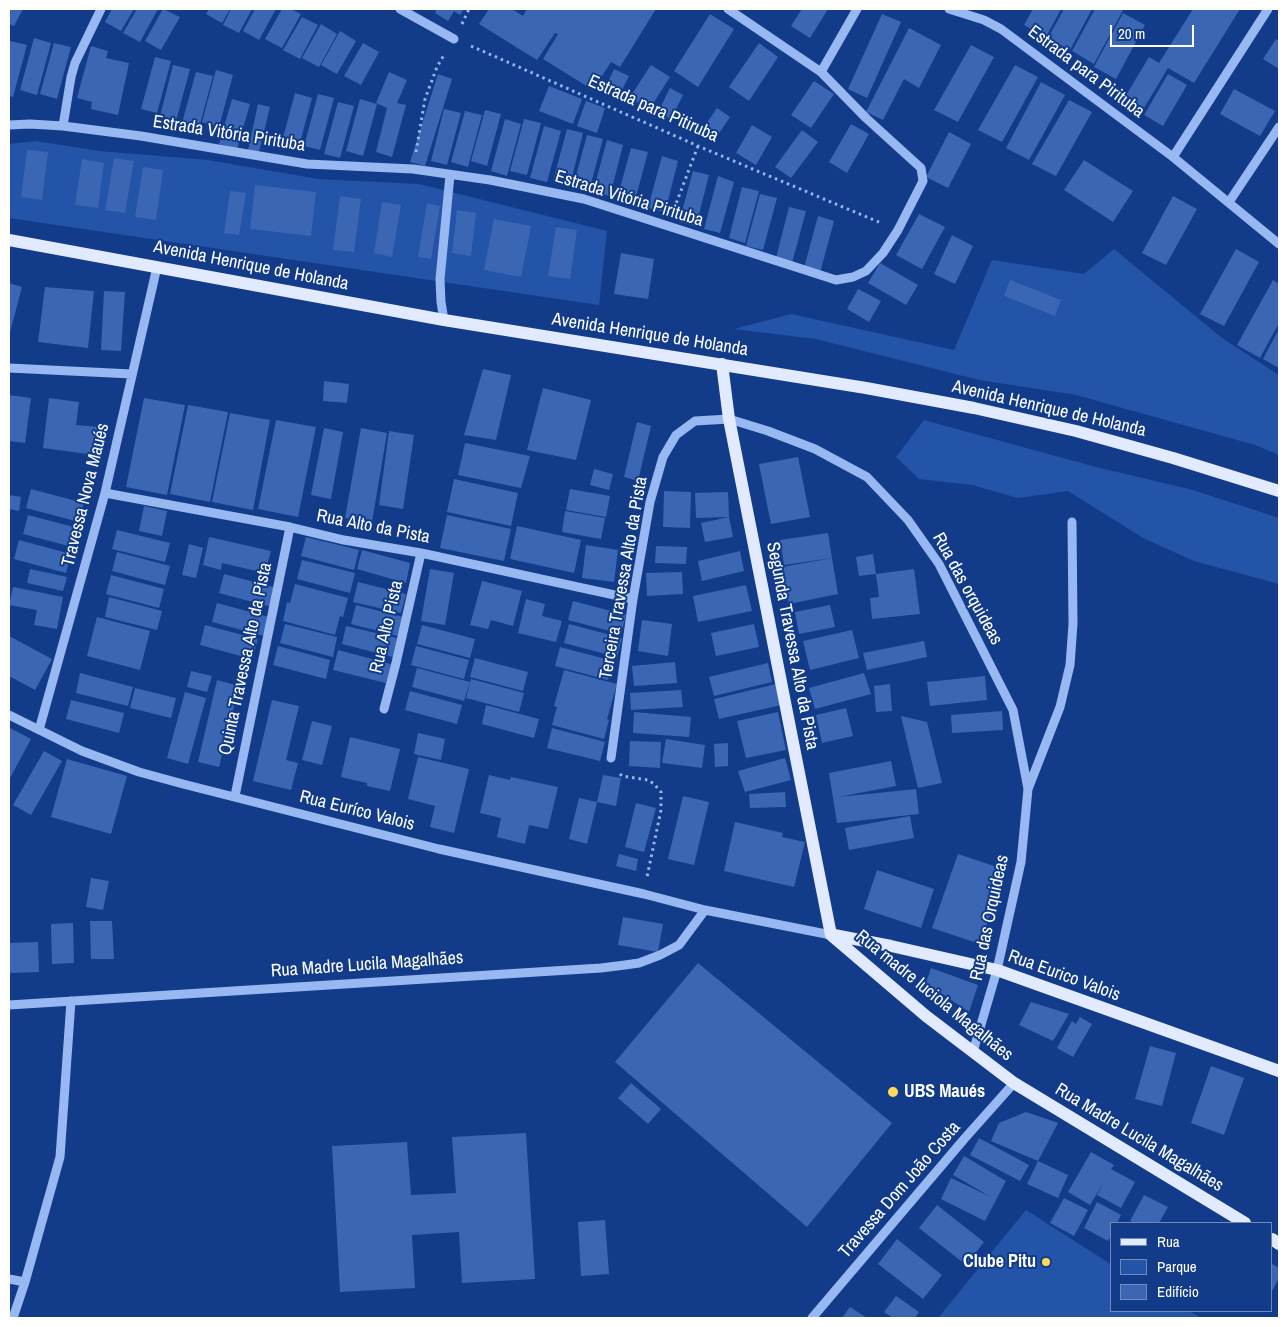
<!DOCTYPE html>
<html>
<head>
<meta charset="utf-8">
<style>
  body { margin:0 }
  #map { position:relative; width:1288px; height:1327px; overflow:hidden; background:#123c89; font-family:"Archivo Narrow",sans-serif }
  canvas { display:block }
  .frame { position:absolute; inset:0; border:10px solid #fff; pointer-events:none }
  .legend { position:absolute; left:1110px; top:1222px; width:162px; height:90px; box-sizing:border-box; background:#123c89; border:1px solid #718ab8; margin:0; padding:6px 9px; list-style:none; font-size:15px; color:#fff }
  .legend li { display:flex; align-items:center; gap:10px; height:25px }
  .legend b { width:25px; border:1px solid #718ab8 }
  .scale { position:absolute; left:1110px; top:25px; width:84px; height:22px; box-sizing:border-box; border:2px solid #fff; border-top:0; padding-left:6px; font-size:15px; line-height:18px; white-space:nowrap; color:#fff; -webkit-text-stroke:4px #123c89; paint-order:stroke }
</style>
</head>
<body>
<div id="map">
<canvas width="1288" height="1327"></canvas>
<div class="frame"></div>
<ul class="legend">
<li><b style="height:6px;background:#e1eaff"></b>Rua</li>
<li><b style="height:14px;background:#2354a8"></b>Parque</li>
<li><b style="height:14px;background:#3a66b3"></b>Edifício</li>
</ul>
<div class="scale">20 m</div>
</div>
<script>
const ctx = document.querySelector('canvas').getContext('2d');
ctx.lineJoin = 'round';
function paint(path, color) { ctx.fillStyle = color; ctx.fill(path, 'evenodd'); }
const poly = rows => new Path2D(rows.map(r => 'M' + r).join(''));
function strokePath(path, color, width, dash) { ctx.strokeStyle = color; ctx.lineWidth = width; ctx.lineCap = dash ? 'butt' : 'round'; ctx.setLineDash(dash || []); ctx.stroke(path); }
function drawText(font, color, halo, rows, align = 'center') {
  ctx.font = font + ' "Archivo Narrow",sans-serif'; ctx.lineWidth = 4; ctx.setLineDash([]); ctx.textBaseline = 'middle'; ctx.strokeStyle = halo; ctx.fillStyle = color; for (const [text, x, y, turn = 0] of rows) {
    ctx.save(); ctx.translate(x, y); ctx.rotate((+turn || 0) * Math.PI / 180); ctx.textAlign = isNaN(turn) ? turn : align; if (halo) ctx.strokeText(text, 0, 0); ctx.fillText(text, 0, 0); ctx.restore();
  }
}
paint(poly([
  [36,141,99,151,208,160,318,179,419,184,607,231,599,305,9,218,9,144],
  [1114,249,1222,338,1279,375,1279,455,1255,445,1076,395,979,380,816,339,734,329,791,314,954,350,992,260,1084,274],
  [924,420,1096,467,1193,490,1279,518,1279,584,1194,561,1143,538,1068,491,1018,498,972,485,919,479,896,457],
  [1026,1210,1112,1265,1112,1311,1189,1311,1202,1318,938,1318]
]), '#2354a8');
paint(poly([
  [9,9,23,9,14,26,9,24],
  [112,9,134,9,121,31,105,22],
  [137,9,158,9,140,42,123,33],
  [163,9,180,17,161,50,145,41],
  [209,9,230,9,222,23,206,14],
  [231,9,252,9,239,33,223,25],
  [255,9,276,9,259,40,243,31],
  [282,9,290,9,301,14,282,48,265,39],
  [437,9,464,9,460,15,454,11,448,21,435,13],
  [489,9,512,9,523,16,527,9,656,9,620,67,611,62,593,90,543,59,558,34,555,33,537,60,479,24],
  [802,9,828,9,810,38,791,26],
  [1033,9,1061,9,1046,37,1024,25],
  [1064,9,1092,9,1070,50,1048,38],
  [1095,9,1123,10,1094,64,1072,51],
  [1193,9,1240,9,1194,83,1168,68,1144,108,1125,97,1149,57,1159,63],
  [1123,13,1145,25,1116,79,1094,67],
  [710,14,734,29,698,87,674,71],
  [882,14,901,22,867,98,848,89],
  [302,17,318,25,300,59,283,50],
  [321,24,337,34,319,67,302,58],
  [909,28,941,45,919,88,904,79,883,120,866,112],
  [340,31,356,41,337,74,321,65],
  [34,38,51,43,37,95,20,90],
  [1276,39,1279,41,1279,69,1263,59],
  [10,41,27,45,13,97,9,96,9,48],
  [54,43,71,47,57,99,40,94],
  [363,43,379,52,361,85,344,76],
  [759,43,778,57,749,101,729,87],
  [971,45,994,57,958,122,934,110],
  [91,46,108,51,106,58,129,63,118,115,91,109,92,102,77,98],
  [155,57,171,61,157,113,141,109],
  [173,65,190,69,176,121,160,116],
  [651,65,670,77,649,110,630,97],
  [1015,65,1038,77,1002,142,978,130],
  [614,69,629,76,619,96,605,89],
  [216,70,233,75,219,127,202,122],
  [196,72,213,76,199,128,182,123],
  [389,72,407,80,397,103,406,105,392,157,376,152,387,108,376,103],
  [438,74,452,79,425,166,410,162],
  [1168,74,1187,85,1163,126,1144,115],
  [814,81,834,94,811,128,791,115],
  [1041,82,1065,95,1029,160,1006,148],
  [549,86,582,99,573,124,539,111],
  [670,88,683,95,671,119,658,112],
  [1234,89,1275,111,1260,136,1220,114],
  [295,93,312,98,298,150,281,145],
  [318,94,334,98,320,150,304,146],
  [232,99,250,104,237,149,219,144],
  [360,99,377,104,363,156,346,151],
  [1069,100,1092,112,1056,176,1032,164],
  [586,101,605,108,597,133,577,126],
  [338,102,354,106,340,158,324,154],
  [258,104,270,107,259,152,248,150],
  [717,108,730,117,713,142,700,133],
  [444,109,461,113,447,165,431,161],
  [485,110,501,114,487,166,471,161],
  [465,111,482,115,468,167,451,162],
  [505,119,521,124,507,176,491,171],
  [524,119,541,123,527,175,510,171],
  [851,124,869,134,847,173,829,162],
  [752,125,772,137,756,165,736,153],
  [544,126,561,131,547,182,530,178],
  [567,129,583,133,570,185,553,181],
  [802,130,818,142,791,178,775,167],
  [949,132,971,144,948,188,926,177],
  [587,135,603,139,589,191,573,187],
  [607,140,623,145,610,196,593,192],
  [631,148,648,152,634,204,617,199],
  [27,150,48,152,42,200,21,197],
  [662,156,678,161,665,212,648,208],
  [114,158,134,161,125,213,105,210],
  [82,159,104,163,98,208,75,205],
  [1084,160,1133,191,1113,222,1064,190],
  [143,167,163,170,156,220,135,217],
  [693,171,709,175,696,226,679,222],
  [718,176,734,182,720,233,704,229],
  [255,185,316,192,311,236,250,229],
  [742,187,759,191,745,243,729,238],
  [230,191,246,193,239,235,224,233],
  [760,194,777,198,763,250,746,246],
  [340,196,361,199,354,252,333,250],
  [1173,196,1197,209,1166,265,1142,253],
  [382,202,401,205,392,257,374,253],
  [427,203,440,206,431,259,418,257],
  [789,207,806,211,792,263,776,258],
  [457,210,476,213,471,256,452,253],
  [919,214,945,227,922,269,896,255],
  [818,216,834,221,820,273,804,268],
  [494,219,531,226,521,277,484,270],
  [556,227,577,230,570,279,548,276],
  [952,235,973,246,955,284,934,274],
  [1236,249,1259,262,1224,326,1200,314],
  [621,253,654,259,648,299,614,294],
  [880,263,918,285,906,305,868,283],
  [1010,280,1061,300,1055,316,1004,296],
  [1273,280,1279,284,1279,323,1260,358,1237,345],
  [9,283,22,287,9,336],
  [45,287,94,291,88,348,38,342],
  [858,289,881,301,869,322,847,309],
  [104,291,125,292,121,351,101,350],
  [1279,329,1279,368,1263,359],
  [483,369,511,375,496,440,464,435],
  [324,381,349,384,347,403,323,401],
  [543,388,591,400,576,460,527,450],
  [9,395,31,398,25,443,9,441],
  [49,398,79,402,76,425,98,427,95,455,43,448],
  [144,398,185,405,167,495,126,487],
  [188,405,228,412,210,502,170,494],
  [230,413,270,420,253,510,212,502],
  [276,420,316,427,298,517,258,509],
  [637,422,651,426,638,481,624,477],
  [324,428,343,432,331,499,311,495],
  [361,428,387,433,372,522,345,518],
  [389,431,414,435,403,509,379,505],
  [465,443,530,456,521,488,458,475],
  [798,457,810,517,771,524,759,464],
  [594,469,613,474,609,490,590,485],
  [454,479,518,493,511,526,447,512],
  [31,489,84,503,79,522,26,508],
  [570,489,610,496,606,517,566,510],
  [664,491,691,492,690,528,663,527],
  [728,492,729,517,696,518,695,493],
  [9,495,21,497,19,511,9,509],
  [144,506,167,511,162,536,139,531],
  [565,511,605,518,601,539,562,532],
  [28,515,81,529,76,548,23,534],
  [447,515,511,529,504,561,440,548],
  [729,517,733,537,705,542,701,523],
  [517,526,581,540,574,573,510,559],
  [117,530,170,543,165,562,112,549],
  [828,533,832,558,784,565,780,540],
  [209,537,271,551,265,573,222,563,221,570,203,565],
  [306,537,359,550,354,570,301,556],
  [19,540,71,554,66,573,14,559],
  [189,544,203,548,196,578,182,575],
  [586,545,618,550,614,582,582,578],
  [656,546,687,547,686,564,655,563],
  [362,550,410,563,406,583,357,569],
  [740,551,744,571,702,581,698,561],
  [117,552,170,566,165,585,112,571],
  [873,554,876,574,859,576,856,557],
  [832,558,838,594,789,604,782,567],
  [302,560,355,573,350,593,297,579],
  [30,569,67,577,63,591,27,583],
  [430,569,454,573,445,625,421,621],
  [914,569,920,614,872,619,870,598,879,597,876,574],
  [682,572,683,594,647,596,646,573],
  [224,574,277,588,271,607,219,593],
  [111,575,164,589,159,608,106,594],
  [482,581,522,591,513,626,491,620,488,629,470,625],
  [358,582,406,594,401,613,353,602],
  [295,584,348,598,343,617,340,616,335,635,283,621,287,602,290,603],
  [746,585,752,611,698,622,693,596],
  [13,587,63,597,57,629,34,625,37,610,9,605],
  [109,597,162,611,157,630,105,617],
  [526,599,545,604,542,616,562,621,556,642,518,633],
  [573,601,626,615,621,634,568,620],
  [217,603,269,617,264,636,212,622],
  [356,605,403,617,398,636,351,624],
  [830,605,835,627,799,634,795,612],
  [97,617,150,631,140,670,87,656],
  [642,620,672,624,668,656,638,651],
  [285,624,337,637,333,657,280,643],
  [569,624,622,638,617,657,564,643],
  [754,624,759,647,716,656,711,633],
  [205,625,258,639,252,659,200,645],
  [422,625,475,639,470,658,417,644],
  [346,626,397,638,393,657,342,644],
  [852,630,859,658,810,670,803,641],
  [9,636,52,659,35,690,9,676],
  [924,641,927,657,867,670,863,653],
  [278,646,330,660,326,679,273,665],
  [416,646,469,660,464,679,411,665],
  [560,647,613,661,608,680,555,666],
  [338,650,391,664,386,683,333,670],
  [475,658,528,672,523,691,470,677],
  [675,662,677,683,634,686,632,666],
  [768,663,772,682,714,696,709,677],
  [417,668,470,682,464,701,412,687],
  [564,670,617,684,607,719,609,720,604,739,552,725,557,707,554,706],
  [191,671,212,676,207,692,187,687],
  [80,673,133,687,128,706,76,693],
  [864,673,871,694,815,709,809,688],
  [985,676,987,700,930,706,927,682],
  [471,679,524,693,519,712,466,698],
  [217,680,239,686,219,767,198,762],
  [776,684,781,705,719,719,714,699],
  [890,684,892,711,876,712,874,686],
  [135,688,176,698,171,718,130,708],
  [681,690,683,707,631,710,630,693],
  [410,691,462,705,457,724,405,710],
  [185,692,206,698,188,764,167,758],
  [71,700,124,713,119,733,66,719],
  [272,700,299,706,286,760,298,763,291,790,253,781],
  [486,705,539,719,534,738,482,724],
  [846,708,853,736,822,743,816,715],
  [1002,711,1003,730,952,733,951,715],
  [634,712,691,717,689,737,633,733],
  [778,712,786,750,746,758,737,721],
  [901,716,927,722,942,783,918,788],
  [312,721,332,726,322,765,302,760],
  [10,728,31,739,9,780,9,729],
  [552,728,605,742,600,761,547,748],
  [418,733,445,739,441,760,414,754],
  [350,737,400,749,390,791,367,786,367,783,341,777],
  [666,739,705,745,702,768,662,763],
  [630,741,661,742,660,768,629,766],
  [728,743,728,766,715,767,714,744],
  [44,751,62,761,31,815,13,805],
  [418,757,469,769,454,833,430,827,435,806,408,799],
  [785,758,791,780,745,792,738,771],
  [67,759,127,776,111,834,51,817],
  [891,761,896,786,838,797,916,789,919,814,837,823,829,773],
  [489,775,510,780,511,777,558,787,548,829,529,825,525,844,497,837,501,818,480,813],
  [603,775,621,778,616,806,597,802],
  [785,792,786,807,750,808,749,794],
  [683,796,709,802,694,865,668,859],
  [579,798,597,802,587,844,569,839],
  [636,803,656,808,644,852,625,847],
  [910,816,914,838,849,850,845,828],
  [735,822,783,833,782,837,805,842,794,887,724,871],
  [619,854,638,859,636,871,616,866],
  [958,854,1006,870,980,944,932,928],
  [877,870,934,889,921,928,864,909],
  [91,878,109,881,103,910,86,907],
  [623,917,663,924,658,952,618,945],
  [90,921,112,921,114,959,91,959],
  [73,923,74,963,52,964,51,924],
  [38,942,39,972,9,973,9,943],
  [698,963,892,1123,807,1227,615,1062],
  [931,968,978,985,969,1012,926,983],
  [1031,1002,1069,1014,1053,1041,1019,1025],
  [1080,1017,1092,1024,1073,1057,1057,1048,1072,1021,1076,1024],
  [1150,1046,1176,1053,1162,1106,1135,1099],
  [1211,1066,1244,1078,1224,1135,1191,1123],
  [631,1083,661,1109,648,1124,618,1098],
  [1026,1112,1058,1123,1038,1161,991,1141,999,1123],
  [526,1133,535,1279,462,1283,459,1232,412,1235,415,1288,340,1292,332,1146,407,1142,411,1195,456,1193,452,1137],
  [979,1138,1029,1165,1020,1181,970,1155],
  [1091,1152,1114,1165,1111,1169,1135,1182,1121,1208,1097,1195,1104,1182,1090,1205,1068,1192],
  [964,1156,1006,1181,985,1221,941,1199,951,1178,991,1197,953,1175],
  [1038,1161,1068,1175,1058,1198,1027,1184],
  [1144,1195,1168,1207,1159,1223,1135,1223,1130,1221],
  [1064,1198,1088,1210,1074,1236,1050,1223],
  [1097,1202,1121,1215,1117,1223,1112,1223,1112,1233,1108,1241,1084,1228],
  [937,1205,984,1242,966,1265,919,1228],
  [605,1220,609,1274,581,1276,578,1222],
  [897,1239,942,1275,923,1299,878,1264],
  [1272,1264,1279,1268,1279,1278,1272,1291],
  [896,1296,919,1312,915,1318,893,1318,884,1312],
  [850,1307,867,1318,842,1318]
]), '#3a66b3');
strokePath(poly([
  [462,24,469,9],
  [471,46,698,146,881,223],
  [416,152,425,99,437,67,444,55],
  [674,209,698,146],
  [620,774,622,776,648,780,654,784,661,792,661,810,647,877]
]), '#97b8f1', 3, [2.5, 4]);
strokePath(poly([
  [400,9,454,39],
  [949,9,984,20,1001,29,1173,157,1279,244],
  [821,72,857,9],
  [9,125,30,124,63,126,141,136,307,164,413,169,490,180,584,199,836,280,853,277,866,271,883,253,898,230,923,181,921,168,866,118,821,72,728,9],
  [63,126,71,77,75,63,101,9],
  [1173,157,1268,9],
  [1229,202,1279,127],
  [444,320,441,302,440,279,450,175],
  [9,368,132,374],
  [105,493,290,527,344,540,421,553,633,599],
  [384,709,396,663,421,553],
  [9,715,82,751,139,772,183,784,439,849,644,894,705,910,831,935],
  [39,730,105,493,157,267],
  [611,758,633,599,650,502,663,457,676,435,695,421,729,419,768,431,815,449,867,477,908,520,939,564,1013,710,1028,789],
  [235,796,290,527],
  [9,1005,601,968,625,965,639,963,660,955,679,945,705,910],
  [973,1052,997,970,1021,862,1028,789,1060,707,1070,665,1073,624,1072,522],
  [9,1279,25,1282],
  [13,1318,25,1282,60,1157,71,1001],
  [812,1318,965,1138,1014,1083]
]), '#97b8f1', 9);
strokePath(poly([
  [9,240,444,320,866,388,974,408,1076,431,1173,458,1279,491],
  [722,364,729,419,831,935],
  [831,935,926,1016,1014,1083,1245,1223],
  [834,935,891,946,997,970,1279,1071],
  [1272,1239,1279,1244]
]), '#e1eaff', 12);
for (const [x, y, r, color] of [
  [893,1092,6,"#ffdc57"],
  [1046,1262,5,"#ffdc57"]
]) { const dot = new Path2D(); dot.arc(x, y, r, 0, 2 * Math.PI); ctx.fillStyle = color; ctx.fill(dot); strokePath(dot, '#123c89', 2); }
drawText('18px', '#fff', '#123c89', [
  ["Estrada para Pirituba",1086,72,37],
  ["Estrada para Pitiruba",653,109,24],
  ["Estrada Vitória Pirituba",229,134,9],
  ["Estrada Vitória Pirituba",629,199,17],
  ["Avenida Henrique de Holanda",251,266,11],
  ["Avenida Henrique de Holanda",650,335,9],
  ["Avenida Henrique de Holanda",1049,409,13],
  ["Travessa Nova Maués",86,495,-76],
  ["Rua Alto da Pista",373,527,11],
  ["Terceira Travessa Alto da Pista",624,578,-80],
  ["Rua das orquideas",967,589,61],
  ["Rua Alto Pista",387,627,-77],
  ["Segunda Travessa Alto da Pista",792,646,79],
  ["Quinta Travessa Alto da Pista",246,659,-78],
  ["Rua Euríco Valois",357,811,14],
  ["Rua das Orquideas",990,918,-78],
  ["Rua Madre Lucila Magalhães",367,965,-4],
  ["Rua Eurico Valois",1064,976,20],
  ["Rua madre luciola Magalhães",934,996,39],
  ["Rua Madre Lucila Magalhães",1139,1138,31],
  ["Travessa Dom João Costa",900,1190,-49]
]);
drawText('bold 18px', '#fff', '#123c89', [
  ["UBS Maués",904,1092],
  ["Clube Pitu",1036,1262,"right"]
], 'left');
</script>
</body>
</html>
